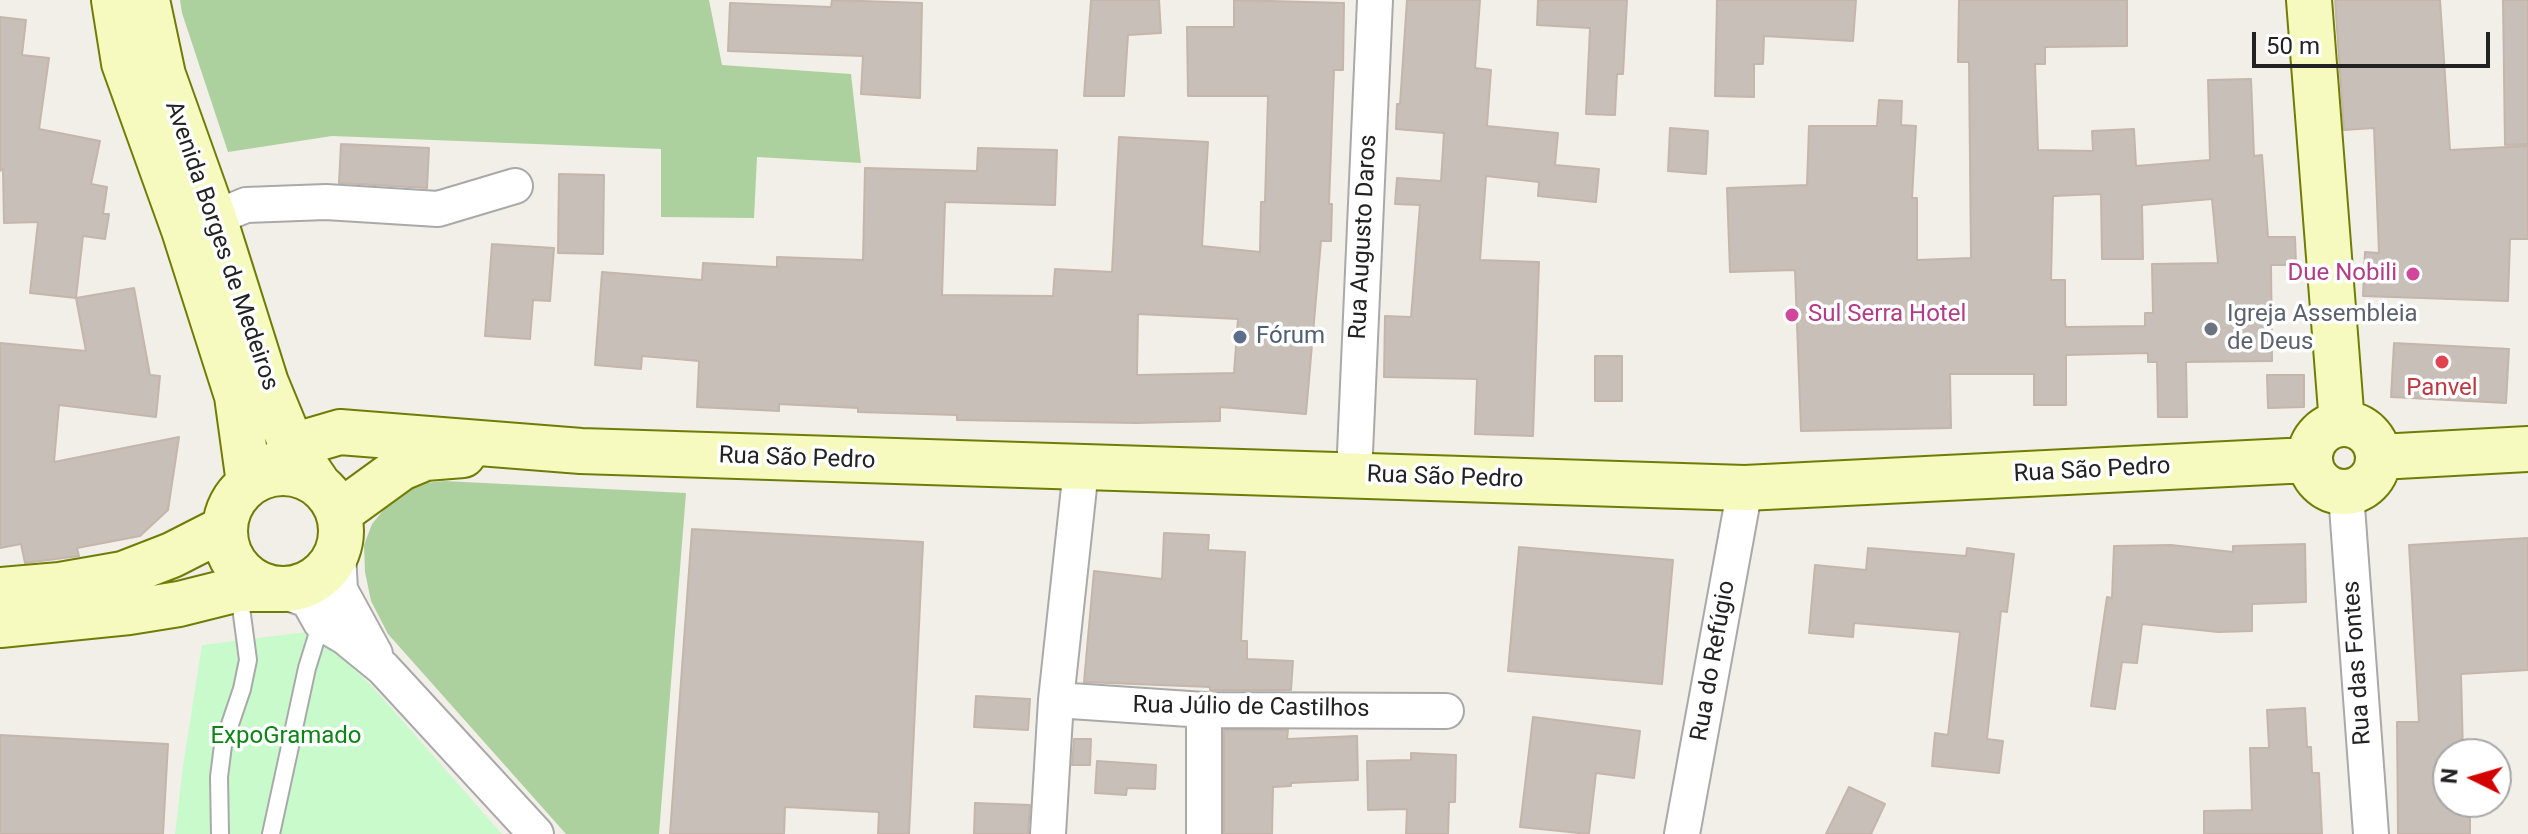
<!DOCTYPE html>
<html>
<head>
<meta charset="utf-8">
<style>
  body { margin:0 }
  #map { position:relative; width:2528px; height:834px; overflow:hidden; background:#f2efe9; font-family:Roboto,sans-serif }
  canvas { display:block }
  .north { position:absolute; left:2432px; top:738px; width:80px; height:80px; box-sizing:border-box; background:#fff; border:2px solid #a7a7a7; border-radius:50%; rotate:275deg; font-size:22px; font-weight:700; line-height:32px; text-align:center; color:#222 }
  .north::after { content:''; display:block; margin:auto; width:28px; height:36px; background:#d40000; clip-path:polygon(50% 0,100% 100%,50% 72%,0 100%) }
  .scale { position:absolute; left:2252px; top:32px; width:238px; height:36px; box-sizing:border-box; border:4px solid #222; border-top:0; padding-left:10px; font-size:24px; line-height:28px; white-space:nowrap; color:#222; -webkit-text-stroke:6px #fff; paint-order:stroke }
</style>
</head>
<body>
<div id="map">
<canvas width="2528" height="834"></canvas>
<div class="north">N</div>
<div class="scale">50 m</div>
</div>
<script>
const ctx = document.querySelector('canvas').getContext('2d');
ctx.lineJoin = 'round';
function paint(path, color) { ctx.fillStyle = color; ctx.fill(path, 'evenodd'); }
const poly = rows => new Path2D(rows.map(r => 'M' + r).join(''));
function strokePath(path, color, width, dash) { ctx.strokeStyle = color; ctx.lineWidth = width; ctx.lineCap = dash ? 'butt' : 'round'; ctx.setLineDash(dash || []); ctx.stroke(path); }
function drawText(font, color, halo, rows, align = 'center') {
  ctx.font = font + ' Roboto,sans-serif'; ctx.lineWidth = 7; ctx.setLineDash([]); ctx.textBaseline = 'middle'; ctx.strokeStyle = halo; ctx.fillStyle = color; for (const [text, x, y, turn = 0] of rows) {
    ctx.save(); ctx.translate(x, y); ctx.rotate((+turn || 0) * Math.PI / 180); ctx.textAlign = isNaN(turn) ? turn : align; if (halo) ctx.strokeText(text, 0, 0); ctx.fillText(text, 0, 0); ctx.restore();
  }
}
paint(poly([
  [180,0,709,0,722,65,851,74,861,163,757,157,754,218,661,217,661,149,332,136,228,152,182,13],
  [444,481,686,493,659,834,566,834,388,634,371,601,365,572,364,545,372,524,404,485]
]), '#add19e');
paint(poly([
  [314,631,372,686,502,834,175,834,183,766,202,645]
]), '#c8facc');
const building = poly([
  [832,0,922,3,920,98,861,94,863,56,728,51,730,3,831,7,832,0],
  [1091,0,1159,0,1161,33,1128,35,1124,96,1084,96,1091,0],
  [1234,0,1344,3,1343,70,1334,70,1329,204,1332,204,1331,241,1321,241,1306,414,1220,407,1220,421,1136,423,957,420,957,415,858,412,858,408,779,404,779,411,697,407,699,361,642,356,641,369,595,365,602,272,702,280,703,263,777,267,777,257,863,260,865,168,977,171,978,148,1057,150,1055,205,945,202,942,295,1053,296,1055,269,1112,272,1119,137,1208,142,1202,246,1260,252,1261,202,1265,202,1268,96,1188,96,1187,27,1234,27,1234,0],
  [1138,314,1238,319,1234,373,1137,375,1138,314],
  [1407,0,1480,0,1475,68,1491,70,1487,126,1558,133,1555,165,1599,169,1596,202,1538,196,1539,182,1486,176,1480,260,1539,262,1533,436,1475,434,1477,379,1384,377,1385,316,1411,317,1420,205,1395,204,1397,178,1441,181,1444,133,1396,129,1397,104,1400,104,1407,0],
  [1538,0,1627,0,1623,74,1617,74,1615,115,1586,114,1590,28,1537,25,1538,0],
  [1717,0,1856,0,1853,41,1764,36,1763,64,1754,64,1754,97,1715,96,1717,0],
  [1959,0,2127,0,2127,46,2045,47,2045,64,2035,64,2038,150,2093,151,2092,131,2134,129,2136,166,2210,160,2208,80,2251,79,2254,156,2262,155,2268,237,2295,237,2296,265,2271,265,2272,361,2186,362,2187,417,2158,417,2157,362,2148,362,2148,353,2066,355,2066,405,2034,405,2034,374,1950,374,1951,428,1801,431,1795,270,1730,272,1727,188,1807,185,1809,126,1877,126,1879,100,1902,101,1901,125,1916,126,1912,198,1917,198,1917,260,1971,258,1969,62,1958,62,1959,0],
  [2101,194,2102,259,2143,259,2142,205,2212,199,2218,263,2152,264,2153,313,2145,313,2145,326,2066,327,2065,323,2065,280,2051,280,2053,196,2101,194],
  [2335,0,2440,0,2450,150,2528,146,2528,239,2510,239,2508,301,2363,296,2365,252,2379,253,2374,128,2344,130,2335,0],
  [2503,0,2528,0,2528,144,2505,145,2503,0],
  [0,17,26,20,22,55,49,58,39,129,100,141,91,184,107,187,103,214,109,214,105,239,83,236,76,298,30,293,38,222,4,223,3,169,0,171,0,17],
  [1670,128,1708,131,1706,174,1668,171,1670,128],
  [341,144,429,148,427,188,339,183,341,144],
  [559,174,604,175,603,254,558,253,559,174],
  [492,244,554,248,550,301,533,300,530,339,485,336,492,244],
  [134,288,150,375,160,376,156,417,59,405,54,462,179,437,168,510,140,536,77,548,79,556,25,563,21,544,0,548,0,343,86,351,76,298,134,288],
  [2394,343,2509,349,2506,403,2391,397,2394,343],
  [1595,356,1622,356,1622,401,1595,401,1595,356],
  [2267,375,2304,375,2304,407,2268,408,2267,375],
  [692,529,923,542,909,834,878,834,879,812,785,807,784,834,670,834,692,529],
  [1164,533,1209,535,1208,550,1245,552,1241,641,1247,641,1247,659,1293,661,1291,690,1210,690,1210,687,1084,682,1094,571,1162,579,1164,533],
  [2528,538,2528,670,2461,674,2463,754,2448,754,2448,802,2470,802,2470,834,2398,834,2397,722,2419,722,2409,545,2528,538],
  [2305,544,2306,602,2252,604,2252,631,2218,632,2142,624,2137,663,2122,662,2115,709,2091,706,2107,597,2112,598,2114,546,2171,545,2233,552,2233,546,2305,544],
  [1519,547,1673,560,1662,684,1508,671,1519,547],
  [1868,548,1966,556,1967,548,2014,554,2007,612,2001,611,1987,739,2003,741,1999,773,1932,766,1935,733,1948,735,1960,632,1854,623,1853,637,1809,633,1815,565,1866,570,1868,548],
  [976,696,1030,699,1028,730,974,727,976,696],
  [2305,708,2307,747,2311,747,2312,773,2319,773,2322,834,2204,834,2204,811,2252,810,2250,748,2269,748,2267,710,2305,708],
  [1533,717,1640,731,1634,778,1596,773,1589,834,1520,827,1533,717],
  [1224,730,1288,730,1287,739,1357,736,1358,780,1291,783,1291,786,1273,787,1272,834,1224,834,1224,730],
  [0,735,168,744,163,834,0,834,0,735],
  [1074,739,1091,739,1090,765,1072,765,1074,739],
  [1411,753,1456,755,1455,802,1449,802,1448,834,1406,834,1407,809,1368,810,1367,761,1411,760,1411,753],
  [1097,761,1156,765,1155,789,1127,788,1126,795,1095,793,1097,761],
  [1849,787,1885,804,1871,834,1826,834,1849,787],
  [975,803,1030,805,1028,834,974,834,975,803]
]);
paint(building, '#c7bfb8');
strokePath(building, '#c4b6ab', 2);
const lane = poly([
  [220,834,219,777,223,745,242,689,248,660,239,592],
  [271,834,307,668,321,623,319,578]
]);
const street = poly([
  [192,227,246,205,326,202,438,209,515,186],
  [1354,475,1375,0],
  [2346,493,2371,834],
  [338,553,340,590,375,654],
  [276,589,308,600,321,623,345,637,383,668,536,834],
  [1056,700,1204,710,1446,711],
  [1204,710,1204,834],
  [1048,834,1056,700,1081,469],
  [1682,834,1745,488]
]);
const secondary = poly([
  [114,0,124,63,184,230,237,396,249,483],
  [147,0,163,75,214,218,266,383,292,446,318,484],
  [2309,0,2342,424],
  '2310 458a34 34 0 1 1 68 0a34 34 0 1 1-68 0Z',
  [2379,457,2528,449],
  '225 531a58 58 0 1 1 116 0a58 58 0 1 1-116 0Z',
  [274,473,292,446,340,432,581,451,1745,488,2308,460],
  [339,513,401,468,425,458,463,455],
  [0,590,60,585,123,574,172,555,225,528],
  [0,625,129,612,179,604,239,589,276,589]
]);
strokePath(lane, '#a9a9a9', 20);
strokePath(street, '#a9a9a9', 38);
strokePath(secondary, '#707d05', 48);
strokePath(lane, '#fff', 16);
strokePath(street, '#fff', 34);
strokePath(secondary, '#f7fabf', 44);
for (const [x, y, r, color] of [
  [2413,274,8,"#d1479c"],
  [1792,315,8,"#d1479c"],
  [2211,329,8,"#6b7280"],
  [1240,337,8,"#5c6f8a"],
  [2442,362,8,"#e0444e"]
]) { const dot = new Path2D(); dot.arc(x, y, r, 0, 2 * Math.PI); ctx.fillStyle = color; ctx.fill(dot); strokePath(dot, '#fff', 3); }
drawText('24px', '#222', '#fff', [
  ["Rua Augusto Daros",1364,237,-87],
  ["Avenida Borges de Medeiros",221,246,71],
  ["Rua São Pedro",797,459,2],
  ["Rua São Pedro",2092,471,-3],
  ["Rua São Pedro",1445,478,2],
  ["Rua do Refúgio",1714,661,-80],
  ["Rua das Fontes",2358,663,-94],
  ["Rua Júlio de Castilhos",1251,708,1]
]);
drawText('24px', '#b23c85', '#fff', [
  ["Due Nobili",2397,274],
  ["Sul Serra Hotel",1808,315,"left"]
], 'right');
drawText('24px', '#5b616d', '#fff', [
  ["Igreja Assembleia",2227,315],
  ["de Deus",2227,343]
], 'left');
drawText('24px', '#4e5e75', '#fff', [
  ["Fórum",1256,337]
], 'left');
drawText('24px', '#be3a42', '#fff', [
  ["Panvel",2442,389]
]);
drawText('24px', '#0c8416', '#fff', [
  ["ExpoGramado",286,737]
]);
</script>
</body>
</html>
